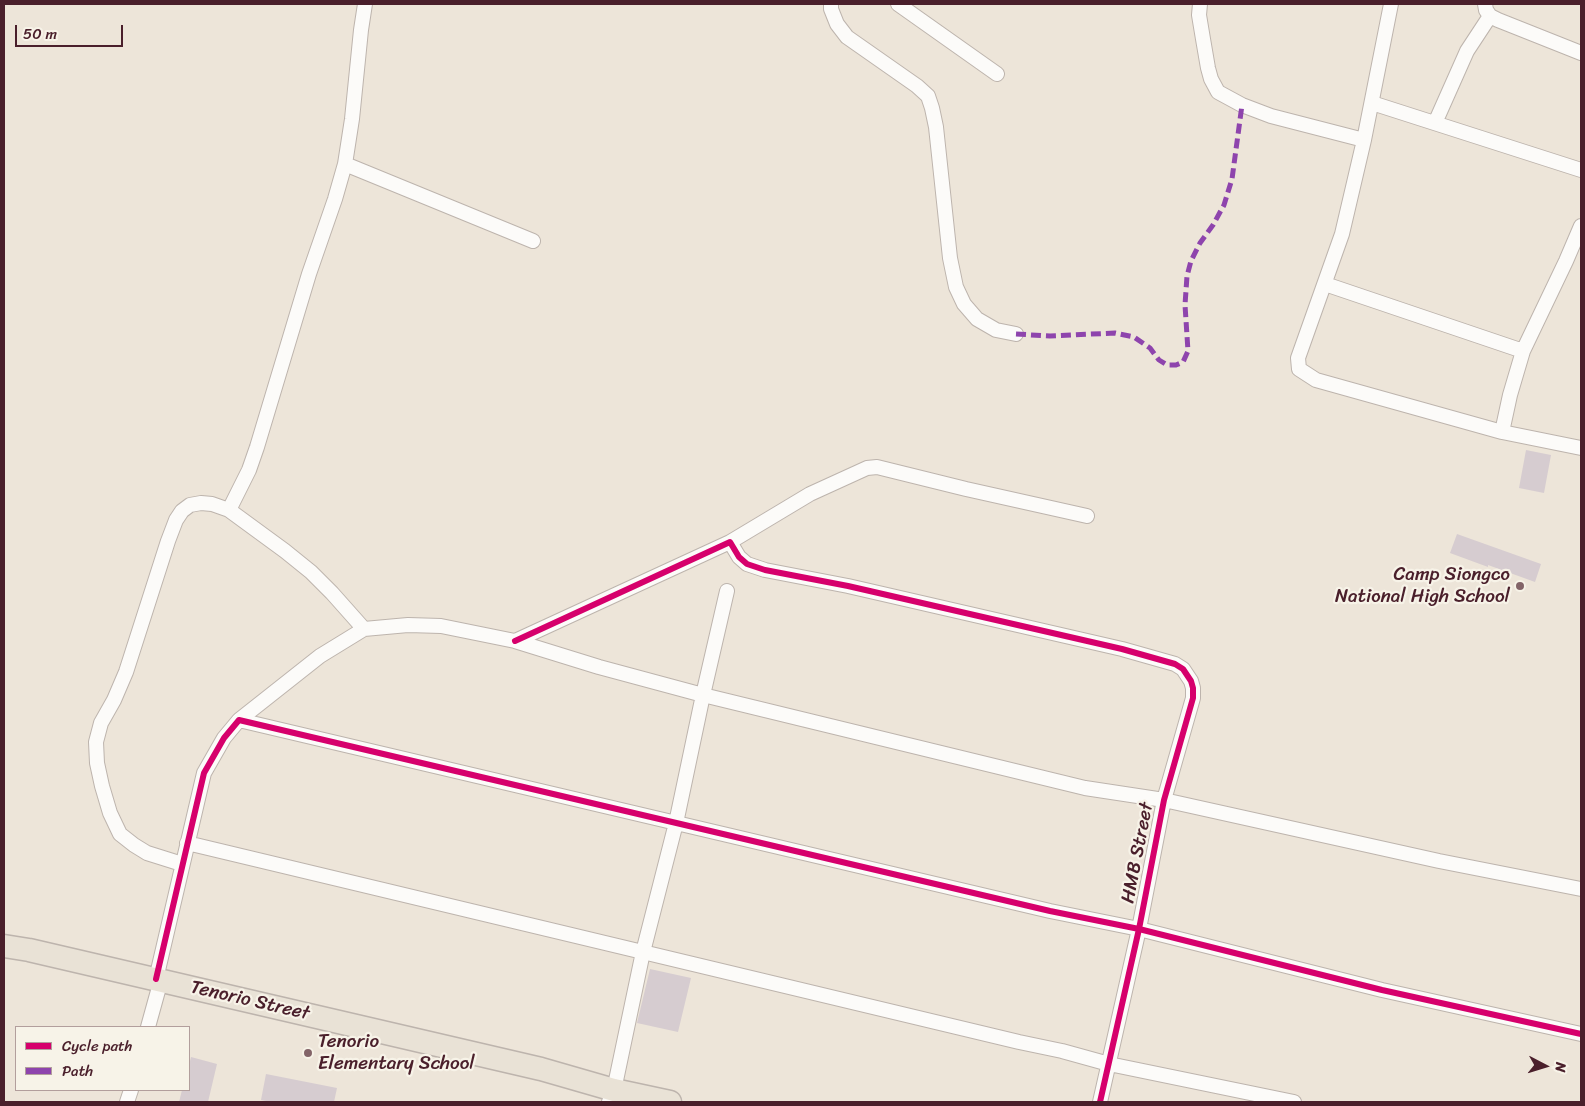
<!DOCTYPE html>
<html>
<head>
<meta charset="utf-8">
<style>
  body { margin:0 }
  #map { position:relative; width:1585px; height:1106px; overflow:hidden; background:#ede5d9; font-family:Sriracha,sans-serif }
  canvas { display:block }
  .frame { position:absolute; inset:0; border:5px solid #4a1f2b; pointer-events:none }
  .legend { position:absolute; left:15px; top:1026px; width:175px; height:65px; box-sizing:border-box; background:#f7f3e8; border:1px solid #b29e9c; margin:0; padding:6px 9px; list-style:none; font-size:15px; color:#4a1f2b }
  .legend li { display:flex; align-items:center; gap:10px; height:25px }
  .legend b { width:25px; border:1px solid #b29e9c }
  .north { position:absolute; left:1520px; top:1041px; width:50px; height:50px; -webkit-text-stroke:4px #f7f3e8; paint-order:stroke; rotate:95deg; font-size:14px; font-weight:700; line-height:20px; text-align:center; color:#4a1f2b }
  .north::after { content:''; display:block; margin:auto; width:18px; height:22px; background:#4a1f2b; clip-path:polygon(50% 0,100% 100%,50% 72%,0 100%) }
  .scale { position:absolute; left:15px; top:25px; width:108px; height:22px; box-sizing:border-box; border:2px solid #4a1f2b; border-top:0; padding-left:6px; font-size:15px; line-height:18px; white-space:nowrap; color:#4a1f2b; -webkit-text-stroke:4px #f7f3e8; paint-order:stroke }
</style>
</head>
<body>
<div id="map">
<canvas width="1585" height="1106"></canvas>
<div class="frame"></div>
<ul class="legend">
<li><b style="height:6px;background:#d6006c"></b>Cycle path</li>
<li><b style="height:6px;background:#8e44ad"></b>Path</li>
</ul>
<div class="north">N</div>
<div class="scale">50 m</div>
</div>
<script>
const ctx = document.querySelector('canvas').getContext('2d');
ctx.lineJoin = 'round';
function paint(path, color) { ctx.fillStyle = color; ctx.fill(path, 'evenodd'); }
const poly = rows => new Path2D(rows.map(r => 'M' + r).join(''));
function strokePath(path, color, width, dash) { ctx.strokeStyle = color; ctx.lineWidth = width; ctx.lineCap = dash ? 'butt' : 'round'; ctx.setLineDash(dash || []); ctx.stroke(path); }
function drawText(font, color, halo, rows, align = 'center') {
  ctx.font = font + ' Sriracha,sans-serif'; ctx.lineWidth = 4.5; ctx.setLineDash([]); ctx.textBaseline = 'middle'; ctx.strokeStyle = halo; ctx.fillStyle = color; for (const [text, x, y, turn = 0] of rows) {
    ctx.save(); ctx.translate(x, y); ctx.rotate((+turn || 0) * Math.PI / 180); ctx.textAlign = isNaN(turn) ? turn : align; if (halo) ctx.strokeText(text, 0, 0); ctx.fillText(text, 0, 0); ctx.restore();
  }
}
paint(poly([
  [1526,450,1551,455,1544,493,1519,488],
  [1457,534,1541,564,1535,582,1488,565,1488,567,1450,553],
  [650,969,691,978,678,1032,637,1023],
  [191,1057,217,1064,208,1102,179,1102,182,1090,189,1090,189,1065],
  [266,1074,337,1088,334,1102,271,1102,261,1100]
]), '#d6ccd0');
const street = poly([
  [831,4,831,9,837,24,847,37,917,86,928,96,932,108,936,127,950,258,956,287,964,304,977,319,996,330,1016,334],
  [898,4,997,74],
  [1200,4,1199,15,1203,39,1208,68,1211,79,1218,92,1242,105,1271,116,1364,140],
  [1391,4,1364,140,1342,234,1298,358,1299,369,1316,380,1502,432,1581,448],
  [1485,4,1486,10,1490,16,1498,20,1581,53],
  [1372,103,1581,170],
  [1435,123,1467,51,1490,16],
  [345,164,533,241],
  [1325,284,1523,351],
  [1502,432,1510,395,1523,351,1566,261,1581,226],
  [229,510,249,470,257,447,309,274,335,199,345,164,352,119,361,30,365,4],
  [730,542,810,494,867,468,877,467,966,489,1087,516],
  [515,641,730,542,739,557,747,564,765,570,848,586,1122,649,1175,664,1183,669,1191,681,1193,688,1193,698,1164,800,1139,929,1100,1102],
  [239,720,320,656,364,629,408,625,441,626,515,641,599,667,703,695,1085,788,1164,800,1439,861,1581,889],
  [187,843,1019,1042,1062,1051,1109,1064,1294,1102],
  [182,864,147,853,134,845,120,834,110,813,102,786,97,763,96,742,101,723,114,700,126,672,168,541,176,520,182,511,190,505,201,503,212,504,229,510,285,551,311,572,332,593,364,629],
  [156,979,204,773,224,738,239,720,1050,911,1139,929,1382,990,1581,1034],
  [148,1027,161,980],
  [127,1102,131,1090],
  [609,1102,614,1090,643,952,676,823,703,695,727,591]
]);
const primary = poly([
  [4,946,29,950,541,1069,614,1090,670,1102]
]);
strokePath(street, '#bdb4ad', 16);
strokePath(primary, '#bdb4ad', 25);
strokePath(street, '#fcfbf9', 14);
strokePath(primary, '#e9e2d6', 22);
strokePath(poly([
  [1016,334,1050,336,1115,333,1134,337,1150,348,1159,360,1167,365,1176,365,1183,362,1188,351,1185,305,1187,276,1191,261,1200,243,1213,225,1224,205,1232,179,1242,105]
]), '#8e44ad', 5, [10, 5]);
strokePath(poly([
  [515,641,730,542,739,557,747,564,765,570,848,586,1122,649,1175,664,1183,669,1191,681,1193,688,1193,698,1164,800,1139,929,1100,1102],
  [156,979,204,773,224,738,239,720,1050,911,1139,929,1382,990,1581,1034]
]), '#d6006c', 6);
for (const [x, y, r, color] of [
  [1520,586,5,"#836468"],
  [308,1053,5,"#836468"]
]) { const dot = new Path2D(); dot.arc(x, y, r, 0, 2 * Math.PI); ctx.fillStyle = color; ctx.fill(dot); strokePath(dot, '#f7f3e8', 2); }
drawText('19px', '#4a1f2b', '#f7f3e8', [
  ["Camp Siongco",1510,575],
  ["National High School",1510,597],
  ["Tenorio",318,1042,"left"],
  ["Elementary School",318,1064,"left"]
], 'right');
drawText('19px', '#4a1f2b', '#f7f3e8', [
  ["HMB Street",1138,853,-79],
  ["Tenorio Street",250,1001,13]
]);
</script>
</body>
</html>
